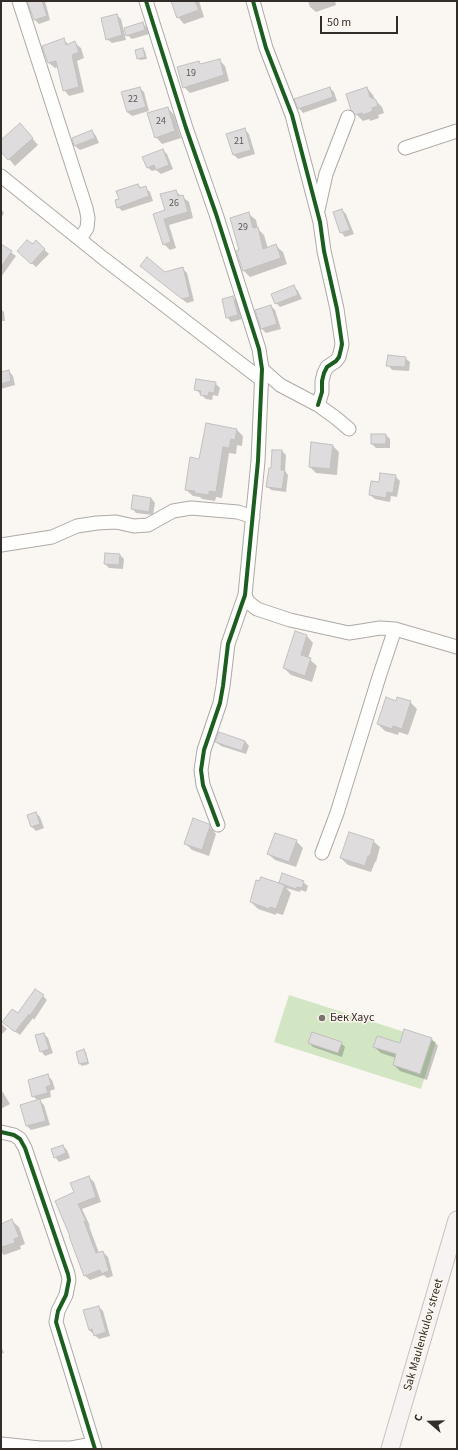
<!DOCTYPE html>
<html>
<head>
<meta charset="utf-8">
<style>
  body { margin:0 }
  #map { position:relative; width:458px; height:1450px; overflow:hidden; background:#faf6f2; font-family:"Source Sans 3",sans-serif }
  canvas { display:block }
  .frame { position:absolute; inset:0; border:2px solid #322d29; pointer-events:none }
  .north { position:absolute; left:410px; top:1402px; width:40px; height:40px; -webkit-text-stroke:3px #fdf6ef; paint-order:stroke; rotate:290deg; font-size:11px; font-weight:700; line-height:16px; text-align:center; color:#322d29 }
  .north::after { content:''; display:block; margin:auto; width:14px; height:18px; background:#322d29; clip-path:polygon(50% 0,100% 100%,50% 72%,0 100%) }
  .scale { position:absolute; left:320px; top:16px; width:78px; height:18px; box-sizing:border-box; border:2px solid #322d29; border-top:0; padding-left:5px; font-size:12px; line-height:14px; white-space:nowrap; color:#322d29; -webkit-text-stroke:3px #fdf6ef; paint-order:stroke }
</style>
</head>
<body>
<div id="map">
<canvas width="458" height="1450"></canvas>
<div class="frame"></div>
<div class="north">С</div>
<div class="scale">50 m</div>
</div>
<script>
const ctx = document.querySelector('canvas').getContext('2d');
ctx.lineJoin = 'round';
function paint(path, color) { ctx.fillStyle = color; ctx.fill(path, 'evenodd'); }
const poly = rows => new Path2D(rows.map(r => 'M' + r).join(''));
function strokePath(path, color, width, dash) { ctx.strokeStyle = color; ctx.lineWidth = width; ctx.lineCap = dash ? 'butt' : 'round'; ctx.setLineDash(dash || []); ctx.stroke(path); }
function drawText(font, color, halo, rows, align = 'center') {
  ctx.font = font + ' "Source Sans 3",sans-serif'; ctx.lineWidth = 3; ctx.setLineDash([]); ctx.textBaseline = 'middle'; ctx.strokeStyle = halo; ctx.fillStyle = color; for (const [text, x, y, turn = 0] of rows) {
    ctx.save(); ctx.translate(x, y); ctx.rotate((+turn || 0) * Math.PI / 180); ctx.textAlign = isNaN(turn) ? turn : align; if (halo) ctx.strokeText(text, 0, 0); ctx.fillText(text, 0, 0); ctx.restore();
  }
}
paint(poly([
  [289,995,436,1042,421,1089,274,1042]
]), '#d3e6c4');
paint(poly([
  [28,1,45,1,50,20,39,24,34,19],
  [172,1,199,1,204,17,184,24,178,17],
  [308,1,335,1,336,5,316,12,310,7],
  [117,15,121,19,126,40,112,43,107,39],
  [143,23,147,28,149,34,132,39,127,35],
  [64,40,69,45,75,43,81,48,84,58,77,61,84,92,69,96,64,90,58,67,55,68,49,63,44,47],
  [143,49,145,51,147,59,140,60,138,58],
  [219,60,225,66,229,81,190,93,184,87,198,62,201,65],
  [139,88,144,92,149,111,132,116,127,112],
  [330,88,334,92,337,101,303,113,299,108],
  [367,88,373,95,375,100,382,107,384,113,378,115,379,118,370,121,369,119,363,121,356,114],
  [168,108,174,115,181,138,162,144,156,137],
  [245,130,249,134,255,154,238,159,234,155,228,135],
  [26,131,38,145,15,166,1,150,1,141],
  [92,131,96,136,99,143,80,150,75,146,73,138],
  [163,150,167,154,173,169,161,174,156,170,152,171,147,167],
  [138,185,142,189,145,188,150,192,153,201,122,211,118,207,120,199],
  [175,191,189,202,193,218,169,225,176,248,170,250,164,244,155,214,166,211],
  [1,209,4,213,1,218],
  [342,210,346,214,354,234,345,237,341,232],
  [249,214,256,220,258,229,264,235,268,249,276,246,283,252,287,264,250,277,243,270,240,251],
  [36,242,49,254,36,267,18,251,33,246],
  [1,245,16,256,1,277],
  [141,266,165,273,182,268,187,273,194,301,187,303],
  [294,286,298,291,302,299,280,307,276,303],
  [233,297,237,301,242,319,231,322,227,317],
  [271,306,275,310,281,329,266,333,262,329,256,311],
  [1,309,4,312,5,321,1,321],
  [405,358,410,362,409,371,392,370,388,365],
  [9,371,13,376,15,385,1,389,1,373],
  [215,383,220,388,218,396,213,395,212,400,206,399,195,389],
  [237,430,243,436,242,446,237,445,236,454,229,453,222,498,216,497,215,501,202,499,200,497,193,496,186,490,199,460],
  [386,435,390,439,390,448,376,448,372,444],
  [333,446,339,452,337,475,316,473,310,467],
  [282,451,286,455,285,471,288,475,286,492,271,490,267,486,272,469],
  [395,476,400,481,397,497,391,496,390,502,375,499,370,495,380,483],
  [151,498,155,503,153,515,136,513,132,508],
  [106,554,120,555,124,559,123,569,109,568,105,564],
  [307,636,313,643,308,658,317,666,312,682,291,675,284,668],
  [410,702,417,709,408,735,399,732,398,735,385,731,378,724],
  [219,733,245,741,249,746,246,754,221,746,216,742],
  [36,813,40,817,44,828,36,831,31,826],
  [208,825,216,834,209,856,192,850,185,843],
  [296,841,303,848,296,867,275,860,268,854],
  [373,841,380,847,376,862,375,862,371,872,348,865,341,858],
  [303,882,308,886,306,892,301,890,300,892,286,888,291,893,283,915,276,913,276,915,258,909,251,902,280,883],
  [43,996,47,1000,34,1020,33,1018,20,1035,7,1026,18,1015],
  [1,1023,7,1029,1,1035],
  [405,1030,432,1039,438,1046,427,1080,400,1071,394,1065,396,1058,381,1053,374,1047,400,1044],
  [44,1034,48,1038,53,1053,45,1056,41,1051],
  [309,1043,341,1043,345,1047,342,1057,313,1047],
  [84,1051,86,1052,89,1064,82,1066,80,1064],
  [48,1076,52,1080,55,1089,50,1091,51,1097,39,1100,44,1105,50,1125,31,1130,27,1126,21,1106,38,1101,33,1096],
  [1,1089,10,1104,1,1109],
  [63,1146,67,1150,70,1158,59,1162,55,1157],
  [89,1177,94,1182,101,1202,82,1209,90,1226,89,1226,99,1253,103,1252,108,1257,113,1276,107,1278,104,1275,90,1280,84,1275,75,1193],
  [12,1221,19,1227,25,1244,20,1246,21,1249,4,1255,1,1252,1,1225],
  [99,1307,103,1311,110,1336,99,1339,89,1330],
  [1,1346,4,1353,1,1354]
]), '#0003');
const building = poly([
  [27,1,42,1,47,16,34,20,27,1],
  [171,1,195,1,199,10,177,18,171,1],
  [117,14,122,35,106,40,101,18,117,14],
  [143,22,145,30,126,36,124,28,143,22],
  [64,38,66,45,75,41,79,52,72,55,79,87,63,91,56,61,48,63,42,46,64,38],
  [143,48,145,57,137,59,135,50,143,48],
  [220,59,224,75,183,88,177,67,199,61,200,64,220,59],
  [140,87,146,107,127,112,121,92,140,87],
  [330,87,333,97,298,109,294,99,330,87],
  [367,87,370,97,376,100,378,106,372,108,373,111,363,115,362,113,355,115,351,110,346,94,367,87],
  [168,107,175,131,155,138,147,113,168,107],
  [20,123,33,138,8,160,1,152,1,140,20,123],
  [245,128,251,150,233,155,226,134,245,128],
  [92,130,95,138,74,146,72,138,92,130],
  [163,149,169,165,156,170,154,165,147,168,142,157,163,149],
  [138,184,140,188,146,186,149,196,117,208,115,200,119,199,116,191,138,184],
  [176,190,178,196,183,195,188,212,164,219,171,242,163,245,153,214,165,210,160,194,176,190],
  [342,209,350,230,340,233,333,212,342,209],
  [249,212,253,228,258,227,263,249,276,244,281,258,243,271,236,251,239,250,230,218,249,212],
  [27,240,33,244,36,240,45,249,31,264,17,251,27,240],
  [1,244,12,251,1,267,1,244],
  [147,257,165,272,183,267,190,297,182,299,140,266,147,257],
  [294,285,298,295,275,304,271,294,294,285],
  [233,296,238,315,226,318,222,299,233,296],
  [271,305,277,324,261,329,255,310,271,305],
  [388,355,406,357,405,367,386,366,388,355],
  [9,370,11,381,1,384,1,372,9,370],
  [196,379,216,382,214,393,209,392,208,396,200,395,201,391,194,390,196,379],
  [206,423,237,429,235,440,231,439,229,448,223,447,216,492,209,491,209,495,194,493,195,491,185,490,190,457,199,459,206,423],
  [371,434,386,434,386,444,371,444,371,434],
  [311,442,333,445,330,469,309,467,311,442],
  [272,450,282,450,281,470,285,470,282,489,266,487,269,468,271,468,272,450],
  [380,473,396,475,393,493,387,492,386,498,369,495,371,481,379,482,380,473],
  [133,495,151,498,149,512,131,509,133,495],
  [105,553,120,554,119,565,104,564,105,553],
  [295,631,307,635,301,655,311,658,305,676,283,668,295,631],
  [386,697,396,701,397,697,411,701,402,729,393,726,392,729,377,724,386,697],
  [219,732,245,741,242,751,215,742,219,732],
  [36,812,40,824,31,827,27,815,36,812],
  [193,818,209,824,210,826,202,850,184,844,193,818],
  [349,832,374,840,370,856,368,856,365,866,340,858,349,832],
  [275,833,297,840,289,862,267,854,275,833],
  [282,873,304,881,302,888,297,887,296,889,279,883,282,873],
  [261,877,285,885,276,909,270,907,269,909,250,902,256,880,259,881,261,877],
  [35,989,44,995,29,1017,29,1014,15,1032,2,1022,12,1009,18,1013,35,989],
  [404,1029,432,1038,420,1074,393,1065,396,1054,373,1047,377,1036,400,1043,404,1029],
  [312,1032,342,1042,338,1053,308,1043,312,1032],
  [44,1033,49,1049,40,1052,35,1035,44,1033],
  [84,1049,88,1062,79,1064,76,1052,84,1049],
  [48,1074,51,1085,46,1087,48,1093,32,1097,28,1080,48,1074],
  [40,1099,46,1121,26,1126,20,1105,40,1099],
  [63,1145,66,1153,54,1158,51,1149,63,1145],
  [89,1176,96,1197,78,1204,86,1221,84,1221,96,1253,103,1251,109,1271,101,1274,100,1270,84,1276,69,1236,70,1236,55,1201,74,1192,70,1183,89,1176],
  [12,1219,19,1237,14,1239,15,1243,1,1247,1,1224,12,1219],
  [99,1306,106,1332,94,1336,92,1329,89,1330,83,1310,99,1306]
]);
paint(building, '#dedcdc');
strokePath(building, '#c2c0c0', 1);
const minor = poly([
  [19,1,86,208,88,218,87,228,80,239],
  [146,1,186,128,216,214,259,349,262,369,258,461,245,595,228,644,223,686,220,703,204,750,201,770,203,785,218,825],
  [253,1,266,48,292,115,320,222,324,251,337,309,342,344,341,349,339,357,336,361,327,367,324,373,322,381,322,392,318,405],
  [405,148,457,131],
  [1,176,103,258,262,380],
  [318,210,326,174,348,117],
  [262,369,280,385,318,405,336,418,349,429],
  [1,545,52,537,77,526,97,523,116,522,134,526,148,525,173,511,191,508,238,512,253,517],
  [245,595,248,602,257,609,290,620,349,633,380,628,395,629,457,647],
  [322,853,337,813,379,677,395,629],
  [1,1132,14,1135,20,1139,25,1148,68,1274,69,1280,66,1295,58,1311,56,1322,95,1449],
  [1,1444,40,1448,71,1448,93,1444]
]);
const major = poly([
  [390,1449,457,1220]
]);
strokePath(minor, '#ada9a6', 15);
strokePath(major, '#cbc0bf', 19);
strokePath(minor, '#fefefd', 13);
strokePath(major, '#f8f3f3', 17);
strokePath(poly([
  [146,1,186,128,216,214,259,349,262,369,258,461,245,595,228,644,223,686,220,703,204,750,201,770,203,785,218,825],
  [253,1,266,48,292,115,320,222,324,251,337,309,342,344,341,349,339,357,336,361,327,367,324,373,322,381,322,392,318,405],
  [1,1132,14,1135,20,1139,25,1148,68,1274,69,1280,66,1295,58,1311,56,1322,95,1449]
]), '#1b5e20', 4);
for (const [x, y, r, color] of [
  [322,1018,4,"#78736f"]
]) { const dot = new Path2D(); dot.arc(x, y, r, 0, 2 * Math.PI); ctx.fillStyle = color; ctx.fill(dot); strokePath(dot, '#fdf6ef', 1.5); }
drawText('10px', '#5d5956', null, [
  ["19",191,74],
  ["22",133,100],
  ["24",161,122],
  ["21",239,142],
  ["26",174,204],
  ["29",243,228]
]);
drawText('12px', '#322d29', '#fdf6ef', [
  ["Бек Хаус",330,1018]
], 'left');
drawText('12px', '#322d29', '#fdf6ef', [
  ["Sak Maulenkulov street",424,1335,-74]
]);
</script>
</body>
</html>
